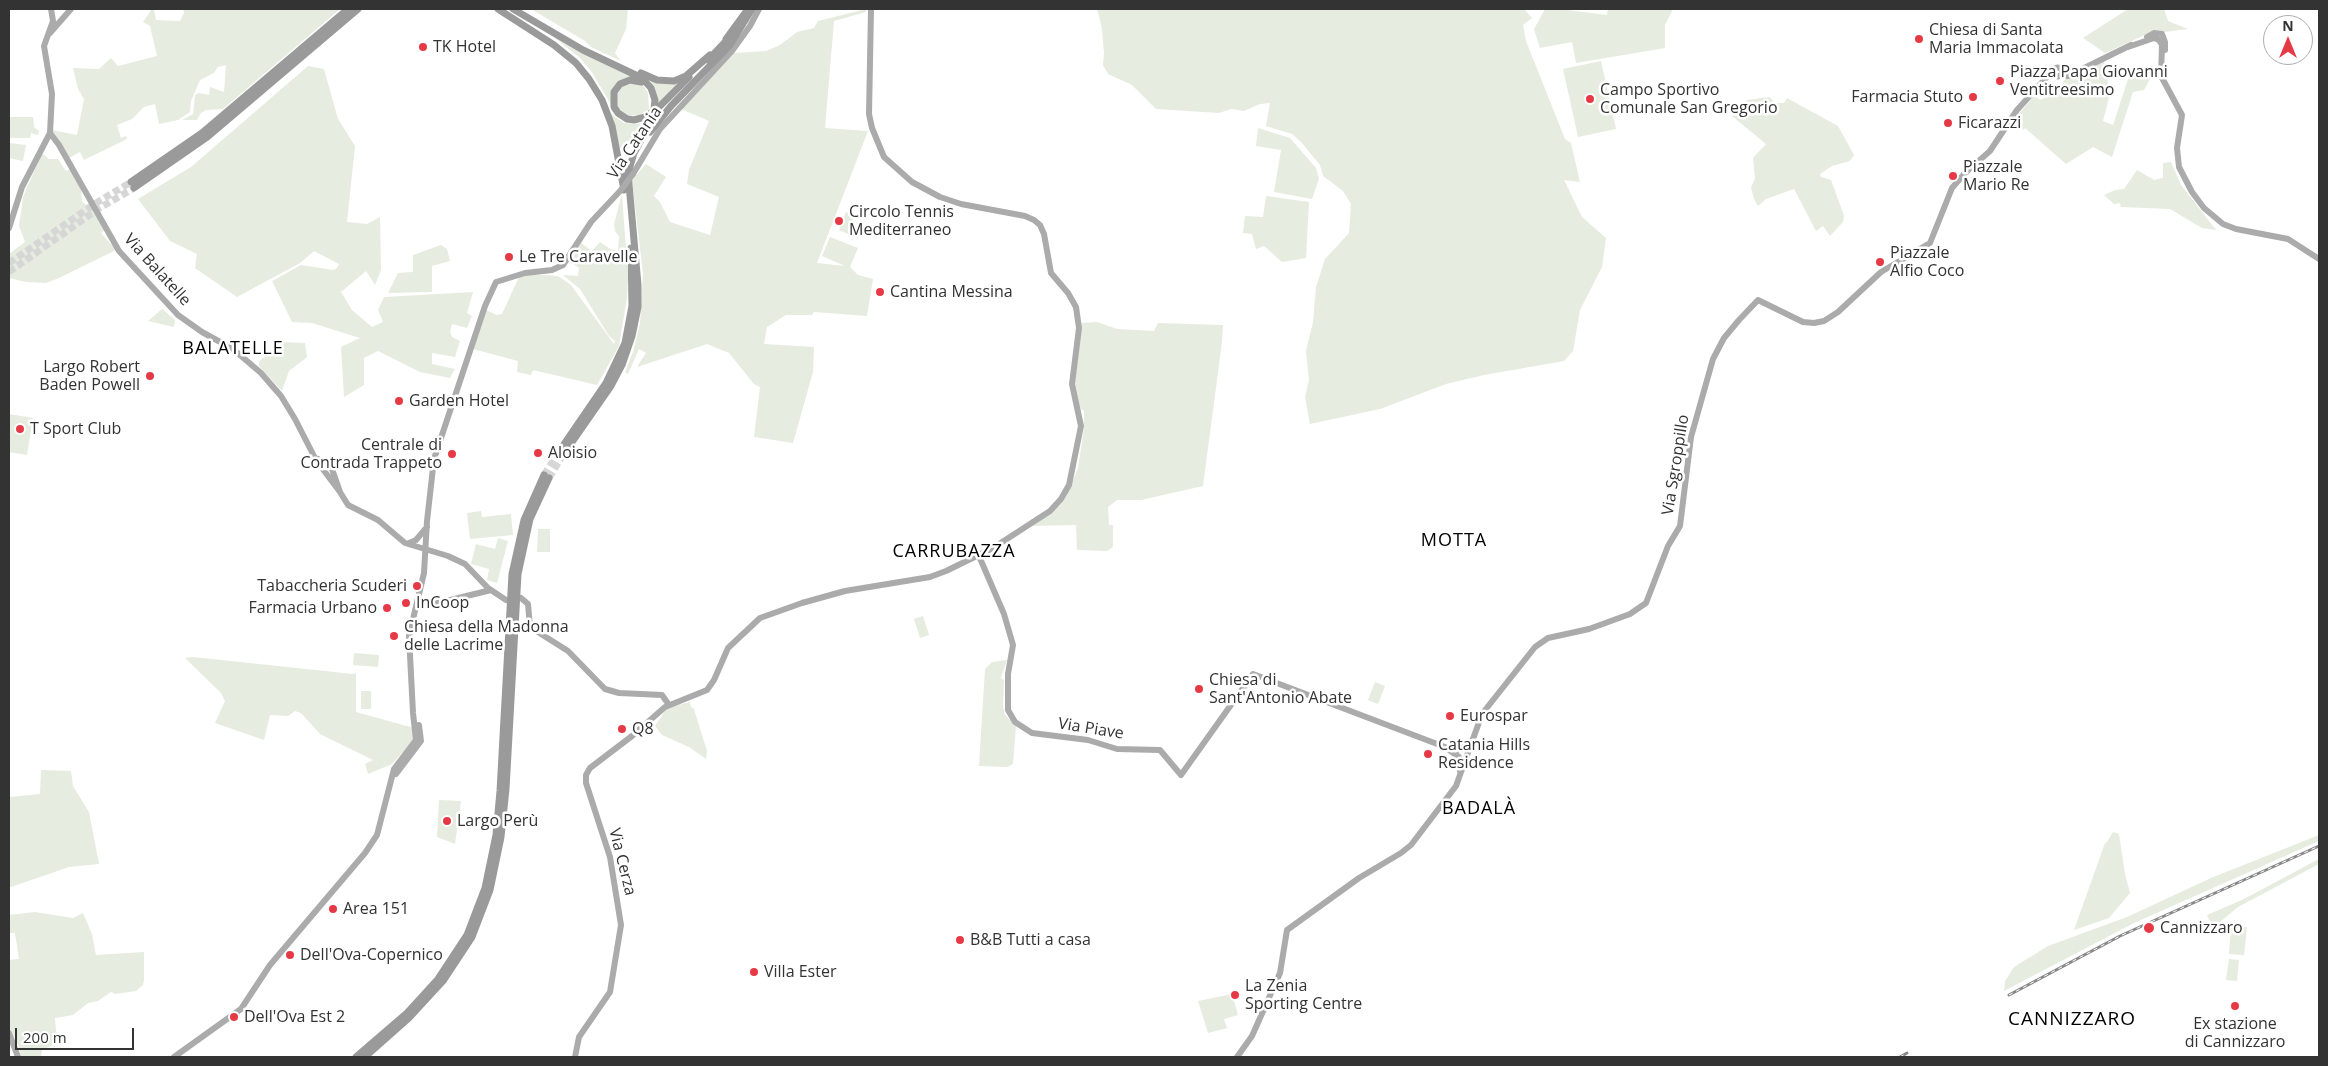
<!DOCTYPE html>
<html>
<head>
<meta charset="utf-8">
<style>
  body { margin:0 }
  #map { position:relative; width:2328px; height:1066px; overflow:hidden; background:#fff; font-family:"Open Sans",sans-serif }
  canvas { display:block }
  .frame { position:absolute; inset:0; border:10px solid #333; pointer-events:none }
  .north { position:absolute; left:2263px; top:15px; width:50px; height:50px; box-sizing:border-box; background:#fff; border:1px solid #adadad; border-radius:50%; rotate:0deg; font-size:14px; font-weight:700; line-height:20px; text-align:center; color:#333 }
  .north::after { content:''; display:block; margin:auto; width:18px; height:22px; background:#e63946; clip-path:polygon(50% 0,100% 100%,50% 72%,0 100%) }
  .scale { position:absolute; left:15px; top:1028px; width:119px; height:22px; box-sizing:border-box; border:2px solid #333; border-top:0; padding-left:6px; font-size:15px; line-height:18px; white-space:nowrap; color:#333; -webkit-text-stroke:4px #fff; paint-order:stroke }
</style>
</head>
<body>
<div id="map">
<canvas width="2328" height="1066"></canvas>
<div class="frame"></div>
<div class="north">N</div>
<div class="scale">200 m</div>
</div>
<script>
const ctx = document.querySelector('canvas').getContext('2d');
ctx.lineJoin = 'round';
function paint(path, color) { ctx.fillStyle = color; ctx.fill(path, 'evenodd'); }
const poly = rows => new Path2D(rows.map(r => 'M' + r).join(''));
function strokePath(path, color, width, dash) { ctx.strokeStyle = color; ctx.lineWidth = width; ctx.lineCap = dash ? 'butt' : 'round'; ctx.setLineDash(dash || []); ctx.stroke(path); }
function drawText(font, color, halo, rows, align = 'center') {
  ctx.font = font + ' "Open Sans",sans-serif'; ctx.lineWidth = 5; ctx.setLineDash([]); ctx.textBaseline = 'middle'; ctx.strokeStyle = halo; ctx.fillStyle = color; for (const [text, x, y, turn = 0] of rows) {
    ctx.save(); ctx.translate(x, y); ctx.rotate((+turn || 0) * Math.PI / 180); ctx.textAlign = isNaN(turn) ? turn : align; if (halo) ctx.strokeText(text, 0, 0); ctx.fillText(text, 0, 0); ctx.restore();
  }
}
paint(poly([
  [152,9,154,9,156,20,180,21,184,13,183,9,340,9,223,109,206,110,201,113,197,120,182,120,193,114,195,95,199,93,209,95,210,87,224,92,226,65,218,67,214,73,200,80,191,101,190,112,178,120,159,124,155,104,144,107,132,119,117,125,121,138,126,136,127,139,84,160,80,152,69,158,52,130,77,135,84,99,78,89,73,68,99,69,111,58,118,66,157,56,150,26,143,22],
  [531,9,628,9,626,29,615,53,621,61,591,47,585,41],
  [866,9,866,12,834,21,825,128,868,131,817,263,845,266,822,256,830,237,858,248,850,267,858,275,873,279,867,316,814,312,812,315,786,315,767,327,764,344,814,347,813,372,793,443,754,437,760,387,754,384,729,353,707,344,637,367,646,353,639,349,628,374,625,372,633,352,640,324,643,274,632,180,646,164,666,177,654,196,660,202,670,222,710,235,719,197,687,184,689,170,709,121,681,109,734,53,766,51,780,45,797,32,814,28,818,21],
  [1097,9,1522,9,1525,10,1532,18,1523,25,1526,41,1565,139,1571,143,1580,182,1564,180,1582,217,1606,238,1602,267,1580,310,1573,351,1564,361,1484,375,1446,384,1380,409,1310,424,1305,397,1309,380,1306,351,1313,322,1316,287,1325,259,1349,233,1351,204,1343,191,1323,176,1320,165,1301,142,1292,134,1266,126,1270,103,1260,104,1244,111,1231,109,1219,113,1156,109,1132,85,1108,74,1103,65,1104,53,1102,28],
  [1545,9,1560,9,1607,15,1608,9,1673,9,1665,25,1665,48,1576,63,1572,42,1540,48,1534,29],
  [2128,9,2164,9,2168,21,2188,29,2164,32,2156,30,2105,53,2083,38],
  [546,31,638,78,621,81,612,106,591,71,579,57],
  [1601,61,1616,129,1578,137,1563,69],
  [2104,61,2110,93,2103,121,2113,125,2131,70,2151,73,2150,79,2144,90,2133,92,2112,157,2093,147,2066,164,2025,128,2023,130,2013,121,2035,95,2040,100,2059,92,2064,80],
  [308,66,324,69,338,119,355,146,347,222,367,224,380,217,381,270,375,285,366,271,341,292,352,310,372,327,383,322,378,310,384,297,473,292,467,313,472,316,467,328,452,324,450,332,452,337,460,341,455,357,432,353,432,364,455,369,450,378,420,372,378,351,364,358,364,385,344,397,341,347,360,338,312,323,292,322,272,281,301,265,333,270,337,268,339,264,314,251,300,263,237,297,195,268,197,254,170,241,138,199,191,167],
  [645,77,681,81,658,104,654,86],
  [636,82,643,85,648,93,649,109,639,115,628,116,617,107,615,97,620,87],
  [1769,97,1776,103,1784,103,1787,98,1838,126,1854,155,1850,161,1832,166,1820,174,1821,177,1831,180,1844,216,1843,222,1830,236,1823,226,1816,231,1794,189,1766,199,1758,206,1754,199,1751,188,1755,178,1753,158,1766,144,1732,116,1747,100],
  [610,112,615,117,624,123,636,124,644,123,627,151,620,148],
  [9,117,33,117,34,127,39,131,38,135,31,133,30,138,10,138,10,143,26,145,23,161,9,158],
  [1258,128,1290,138,1316,168,1319,179,1312,199,1274,192,1281,150,1256,146],
  [42,153,49,159,58,159,66,171,70,169,81,189,82,201,86,205,90,204,104,230,101,233,116,250,59,278,46,283,26,282,9,278,9,254,25,242,19,226,23,197],
  [2171,162,2181,185,2216,230,2202,228,2170,209,2121,207,2120,203,2114,204,2104,195,2115,190,2124,189,2137,170,2154,180,2163,178,2163,163],
  [622,194,628,277,627,298,619,346,597,385,533,370,531,375,517,372,518,361,473,349,486,310,497,315,502,314,519,277,530,274,558,276,571,285,614,344,615,341,609,336,580,289,563,275,578,276,579,268,570,262,581,243,592,251,600,242,610,249,618,251,619,236,615,231,614,224],
  [1266,196,1309,202,1306,258,1282,262,1264,246,1256,249,1252,234,1243,233,1245,216,1263,217],
  [846,212,855,215,848,234,839,230],
  [441,245,447,249,450,261,432,266,432,292,388,293,398,273,413,272,413,255],
  [162,309,175,320,174,327,148,321],
  [1097,322,1117,329,1154,331,1158,323,1223,325,1222,342,1203,486,1141,500,1117,500,1108,507,1109,525,1113,525,1113,547,1107,551,1077,550,1076,525,1032,526,1060,505,1066,497,1078,468,1084,428,1084,411,1080,408,1075,382,1082,323],
  [280,342,305,343,307,357,289,371,282,391,259,366,259,362,263,358,276,353],
  [9,414,33,418,27,455,9,452],
  [481,511,482,517,511,514,513,535,470,539,467,513],
  [538,529,550,529,550,552,537,552],
  [498,538,508,541,497,583,487,580,489,569,471,564,476,544,495,549],
  [923,616,929,635,920,638,914,619],
  [354,653,379,655,378,667,353,665],
  [193,657,353,674,356,673,356,712,414,728,415,736,412,742,392,764,368,774,365,764,373,760,320,734,301,713,295,711,288,716,270,715,264,740,215,723,225,701,221,693,185,658],
  [1007,660,1001,678,1004,680,1003,706,1005,715,1016,726,1013,764,1007,767,979,766,985,669,992,662],
  [1375,682,1385,686,1378,704,1368,700],
  [361,691,371,691,371,709,361,709],
  [690,702,691,707,694,709,707,751,706,759,689,747,662,735,655,726,667,708],
  [41,770,71,771,73,786,89,812,99,864,69,867,11,887,9,885,9,797,40,794],
  [439,800,461,801,455,844,437,837],
  [2113,832,2119,834,2125,874,2130,893,2109,918,2074,930,2105,843,2107,842],
  [2319,835,2319,841,2134,923,2004,991,2005,981,2014,967,2048,946,2127,917,2211,878],
  [2319,859,2319,864,2238,907,2213,928,2207,915,2244,899],
  [35,912,73,918,83,913,92,934,96,955,144,952,144,980,143,985,136,991,115,994,111,992,98,1001,88,1003,73,1015,55,1018,57,1043,42,1050,41,1057,21,1057,17,1042,9,1027,9,960,19,959,15,933,9,933,9,915],
  [2231,925,2247,927,2244,955,2229,954],
  [2229,959,2239,960,2237,981,2226,980],
  [1232,994,1238,1015,1224,1019,1227,1028,1208,1033,1198,1001]
]), '#e6ecdf');
strokePath(poly([
  [9,263,96,203,131,182],
  [9,272,98,209,134,188],
  [544,475,558,453],
  [549,478,563,455]
]), '#d6d6d6', 7, [7, 3.5]);
strokePath(poly([
  [50,33,71,9],
  [2147,37,2154,33,2162,34,2165,42,2165,50],
  [2128,47,2154,38,2159,40,2162,45,2161,76,2182,115,2177,148,2179,167,2192,192,2204,208,2223,224,2236,229,2288,239,2319,259],
  '2053.5 72a4.5 4.5 0 1 1 9 0a4.5 4.5 0 1 1-9 0Z',
  [2059,76,2068,76,2131,45],
  [50,133,59,145,119,251,178,315,202,332,233,349,261,373,281,396,295,419,316,460,340,492],
  [633,174,660,129,732,51,750,26,759,9],
  [9,228,22,187,50,133,52,94,44,46,53,21,51,9],
  [318,459,332,469,340,492,348,505,378,520,405,543,448,556,465,564,488,588,506,600],
  [409,543,416,540,427,527],
  [979,556,1004,614,1013,645,1008,674,1008,710,1015,722,1032,733,1088,740,1117,749,1160,750,1181,775,1253,674,1445,747,1459,757,1460,771],
  [521,598,528,604,530,627,568,651,605,689,619,693,662,695,669,705],
  [418,602,434,604,491,590],
  [1457,750,1472,742],
  [396,774,421,741,419,725],
  [9,1033,18,1057],
  [174,1057,241,1009,270,965,365,853,377,835,394,769,416,740,413,713,409,636,424,573,427,521,434,459,485,306,496,282,525,273,552,270,563,265,591,222,621,190],
  [575,1057,579,1037,610,992,621,925,610,857,586,783,586,775,590,768,632,736,665,707,707,690,714,680,728,648,760,618,802,603,845,591,930,577,946,571,993,548,1050,511,1061,499,1069,485,1081,426,1072,384,1079,328,1076,307,1068,293,1051,273,1044,234,1040,225,1034,220,1025,216,961,204,940,197,912,182,884,157,872,128,869,114,871,9],
  [1237,1057,1252,1036,1280,973,1287,930,1359,878,1401,853,1411,845,1456,786,1482,714,1535,647,1548,638,1589,629,1630,614,1646,603,1668,546,1680,526,1691,437,1713,359,1724,338,1739,320,1758,300,1803,322,1814,323,1824,321,1838,312,1881,272,1930,243,1952,188,1965,173,1990,151,2017,110,2054,69]
]), '#ababab', 6);
strokePath(poly([
  [498,9,554,45,576,63,589,79,602,100,612,126,624,190],
  [513,9,583,50,642,78,651,88,655,100,653,118,634,153,628,173,638,285,638,307,632,336,622,365,611,386,563,455],
  [726,39,745,13],
  [708,60,730,37],
  [641,73,657,80,674,81,686,76,710,55],
  [641,82,630,80,620,84,614,92,614,107,618,113,627,119,634,120,645,117],
  [658,108,689,77],
  [650,132,671,106,730,45,752,9],
  [131,182,202,133,348,9],
  [134,188,206,138,358,9],
  [558,453,606,383,625,343,632,306,631,248],
  [356,1057,406,1014,438,979,467,935,485,888,496,835,500,791,512,574,524,520,544,475],
  [365,1057,409,1018,443,981,472,937,490,890,501,837,506,789,518,574,530,519,549,478]
]), '#9a9a9a', 7);
const rail = poly([
  [2009,995,2120,936,2319,846],
  [1900,1057,1907,1053]
]);
strokePath(rail, '#888', 3);
strokePath(rail, '#fff', 1, [4]);
strokePath(poly([
  [621,190,633,174]
]), '#ababab', 6);
strokePath(poly([
  [645,117,658,108]
]), '#9a9a9a', 7);
for (const [x, y, r, color] of [
  [1919,39,5,"#e63946"],
  [423,47,5,"#e63946"],
  [2000,81,5,"#e63946"],
  [1973,97,5,"#e63946"],
  [1590,99,5,"#e63946"],
  [1948,123,5,"#e63946"],
  [1953,176,5,"#e63946"],
  [839,221,5,"#e63946"],
  [509,257,5,"#e63946"],
  [1880,262,5,"#e63946"],
  [880,292,5,"#e63946"],
  [150,376,5,"#e63946"],
  [399,401,5,"#e63946"],
  [20,429,5,"#e63946"],
  [538,453,5,"#e63946"],
  [452,454,5,"#e63946"],
  [417,586,5,"#e63946"],
  [406,603,5,"#e63946"],
  [387,608,5,"#e63946"],
  [394,636,5,"#e63946"],
  [1199,689,5,"#e63946"],
  [1450,716,5,"#e63946"],
  [622,729,5,"#e63946"],
  [1428,754,5,"#e63946"],
  [447,821,5,"#e63946"],
  [333,909,5,"#e63946"],
  [2149,928,6,"#e63946"],
  [960,940,5,"#e63946"],
  [290,955,5,"#e63946"],
  [754,972,5,"#e63946"],
  [1235,995,5,"#e63946"],
  [2235,1006,5,"#e63946"],
  [234,1017,5,"#e63946"]
]) { const dot = new Path2D(); dot.arc(x, y, r, 0, 2 * Math.PI); ctx.fillStyle = color; ctx.fill(dot); strokePath(dot, '#fff', 2); }
drawText('16px', '#333', '#fff', [
  ["Chiesa di Santa",1929,30],
  ["Maria Immacolata",1929,48],
  ["TK Hotel",433,47],
  ["Piazza Papa Giovanni",2010,72],
  ["Ventitreesimo",2010,90],
  ["Campo Sportivo",1600,90],
  ["Comunale San Gregorio",1600,108],
  ["Farmacia Stuto",1963,97,"right"],
  ["Ficarazzi",1958,123],
  ["Piazzale",1963,167],
  ["Mario Re",1963,185],
  ["Circolo Tennis",849,212],
  ["Mediterraneo",849,230],
  ["Piazzale",1890,253],
  ["Alfio Coco",1890,271],
  ["Le Tre Caravelle",519,257],
  ["Cantina Messina",890,292],
  ["Largo Robert",140,367,"right"],
  ["Baden Powell",140,385,"right"],
  ["Garden Hotel",409,401],
  ["T Sport Club",30,429],
  ["Centrale di",442,445,"right"],
  ["Contrada Trappeto",442,463,"right"],
  ["Aloisio",548,453],
  ["Tabaccheria Scuderi",407,586,"right"],
  ["InCoop",416,603],
  ["Farmacia Urbano",377,608,"right"],
  ["Chiesa della Madonna",404,627],
  ["delle Lacrime",404,645],
  ["Chiesa di",1209,680],
  ["Sant'Antonio Abate",1209,698],
  ["Eurospar",1460,716],
  ["Q8",632,729],
  ["Catania Hills",1438,745],
  ["Residence",1438,763],
  ["Largo Perù",457,821],
  ["Area 151",343,909],
  ["Cannizzaro",2160,928],
  ["B&B Tutti a casa",970,940],
  ["Dell'Ova-Copernico",300,955],
  ["Villa Ester",764,972],
  ["La Zenia",1245,986],
  ["Sporting Centre",1245,1004],
  ["Dell'Ova Est 2",244,1017],
  ["Ex stazione",2235,1024,"center"],
  ["di Cannizzaro",2235,1042,"center"]
], 'left');
drawText('16px', '#333', '#fff', [
  ["Via Catania",635,143,-56],
  ["Via Balatelle",157,270,48],
  ["Via Sgroppillo",1676,465,-81],
  ["Via Piave",1091,729,9],
  ["Via Cerza",622,862,76]
]);
ctx.letterSpacing = '1px';
drawText('18px', '#000', '#fff', [
  ["BALATELLE",233,349],
  ["MOTTA",1454,541],
  ["CARRUBAZZA",954,552],
  ["BADALÀ",1479,809]
]);
ctx.letterSpacing = '0px';
ctx.letterSpacing = '1px';
drawText('19px', '#000', '#fff', [
  ["CANNIZZARO",2072,1020]
]);
ctx.letterSpacing = '0px';
</script>
</body>
</html>
